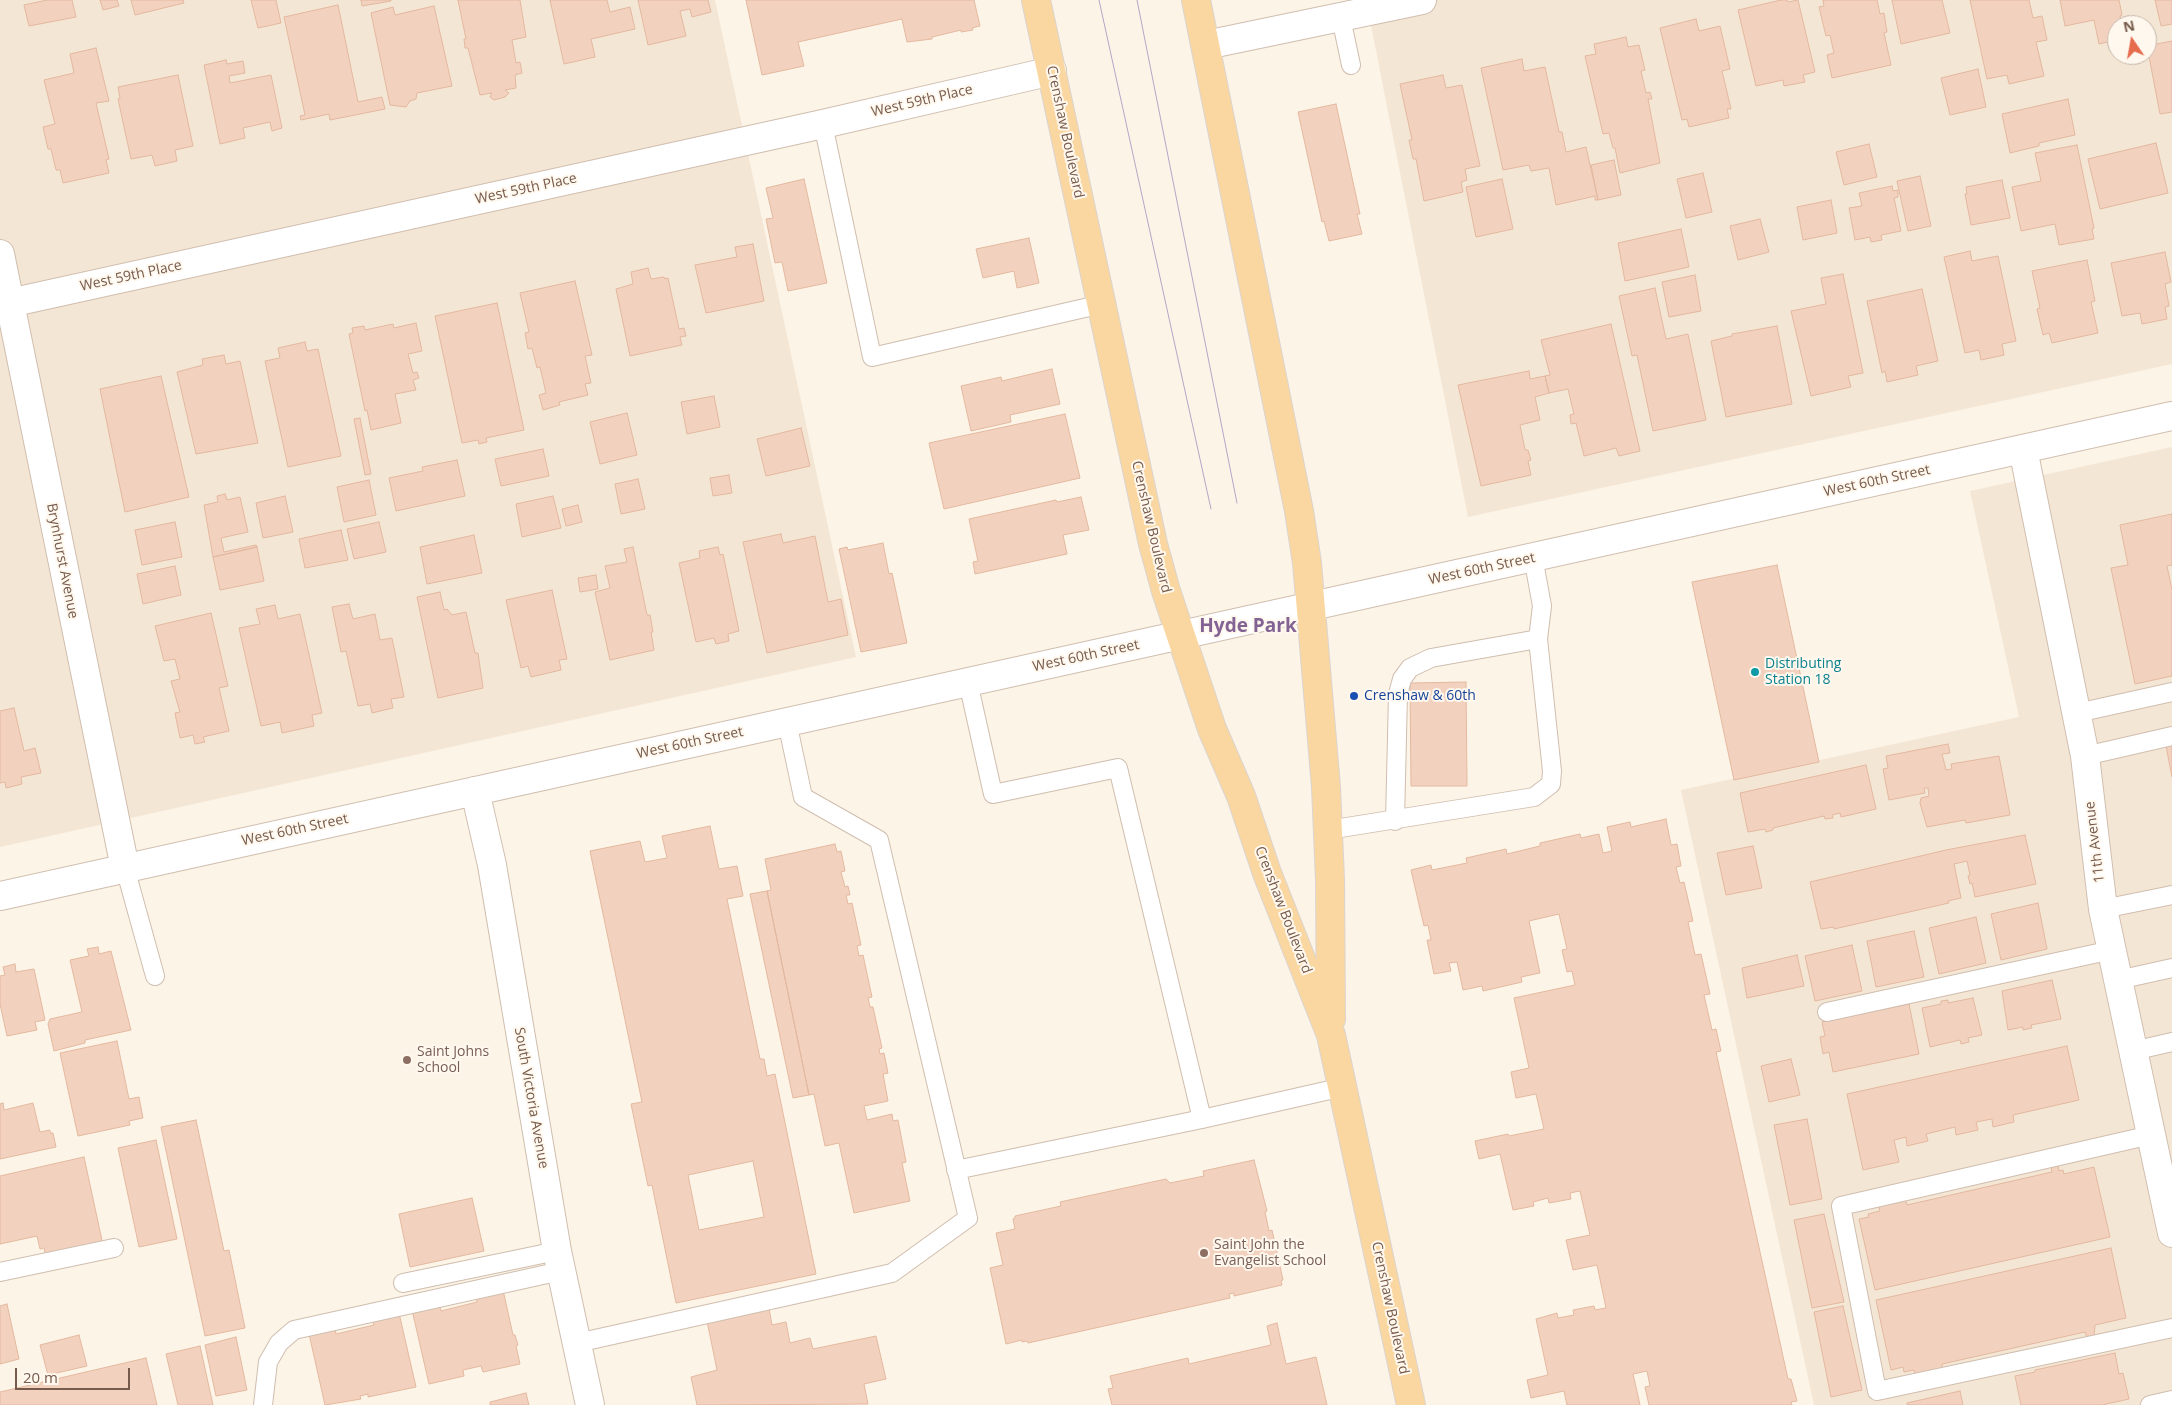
<!DOCTYPE html>
<html>
<head>
<meta charset="utf-8">
<style>
  body { margin:0 }
  #map { position:relative; width:2172px; height:1405px; overflow:hidden; background:#fcf4e7; font-family:"Open Sans",sans-serif }
  canvas { display:block }
  .north { position:absolute; left:2107px; top:15px; width:50px; height:50px; box-sizing:border-box; background:#fff8ee; border:1px solid #c8b9ad; border-radius:50%; rotate:348deg; font-size:14px; font-weight:700; line-height:20px; text-align:center; color:#765a4b }
  .north::after { content:''; display:block; margin:auto; width:18px; height:22px; background:#e56c4d; clip-path:polygon(50% 0,100% 100%,50% 72%,0 100%) }
  .scale { position:absolute; left:15px; top:1368px; width:115px; height:22px; box-sizing:border-box; border:2px solid #765a4b; border-top:0; padding-left:6px; font-size:15px; line-height:18px; white-space:nowrap; color:#765a4b; -webkit-text-stroke:4px #fff8ee; paint-order:stroke }
</style>
</head>
<body>
<div id="map">
<canvas width="2172" height="1405"></canvas>
<div class="north">N</div>
<div class="scale">20 m</div>
</div>
<script>
const ctx = document.querySelector('canvas').getContext('2d');
ctx.lineJoin = 'round';
function paint(path, color) { ctx.fillStyle = color; ctx.fill(path, 'evenodd'); }
const poly = rows => new Path2D(rows.map(r => 'M' + r).join(''));
function strokePath(path, color, width, dash) { ctx.strokeStyle = color; ctx.lineWidth = width; ctx.lineCap = dash ? 'butt' : 'round'; ctx.setLineDash(dash || []); ctx.stroke(path); }
function drawText(font, color, halo, rows, align = 'center') {
  ctx.font = font + ' "Open Sans",sans-serif'; ctx.lineWidth = 4; ctx.setLineDash([]); ctx.textBaseline = 'middle'; ctx.strokeStyle = halo; ctx.fillStyle = color; for (const [text, x, y, turn = 0] of rows) {
    ctx.save(); ctx.translate(x, y); ctx.rotate((+turn || 0) * Math.PI / 180); ctx.textAlign = isNaN(turn) ? turn : align; if (halo) ctx.strokeText(text, 0, 0); ctx.fillText(text, 0, 0); ctx.restore();
  }
}
paint(poly([
  [0,0,715,0,856,657,0,847],
  [1366,0,2172,0,2172,364,1468,517],
  [2117,25,2147,25,2147,55,2117,55],
  [2172,447,2172,1405,1814,1405,1681,790,2019,717,1970,491]
]), '#f4e6d5');
const building = poly([
  [47,0,72,0,76,17,29,26,24,5,47,0],
  [100,0,117,0,119,6,103,10,100,0],
  [131,0,183,0,184,3,135,15,131,0],
  [251,0,276,0,281,23,258,28,251,0],
  [361,0,391,0,391,1,362,6,361,0],
  [458,0,520,0,526,37,512,40,516,63,520,62,522,73,515,75,516,88,505,90,509,93,505,97,494,100,490,97,492,93,480,95,468,48,465,48,464,39,466,39,458,0],
  [550,0,607,0,610,12,630,7,635,29,591,39,595,57,564,64,550,0],
  [638,0,708,0,711,12,692,17,690,9,680,11,686,36,648,45,638,0],
  [746,0,974,0,980,26,972,28,973,30,961,32,961,30,932,37,932,39,907,42,902,19,798,42,804,66,762,75,746,0],
  [1781,0,1787,0,1788,2,1798,0,1815,72,1803,75,1805,82,1784,86,1783,80,1756,86,1738,10,1781,0],
  [1823,0,1877,0,1880,14,1884,13,1887,32,1884,33,1891,65,1832,78,1827,55,1834,53,1830,35,1826,36,1819,7,1824,6,1823,0],
  [1892,0,1942,0,1950,33,1901,44,1892,0],
  [1970,0,2029,0,2033,18,2042,16,2047,40,2036,42,2044,76,2009,84,2007,75,1987,79,1970,0],
  [2060,0,2119,0,2122,15,2120,16,2122,25,2117,25,2117,40,2099,44,2094,20,2065,26,2060,0],
  [2155,0,2172,0,2172,24,2161,26,2155,0],
  [338,5,358,102,382,97,385,109,330,120,329,114,301,120,300,116,305,115,284,17,338,5],
  [434,6,452,86,417,93,416,99,410,101,406,107,390,105,371,13,393,7,395,15,434,6],
  [1696,19,1699,31,1720,26,1730,69,1722,71,1731,109,1727,109,1729,118,1689,127,1687,119,1682,120,1660,28,1696,19],
  [1626,37,1628,47,1639,45,1645,70,1641,71,1646,93,1650,92,1652,99,1648,99,1660,163,1620,173,1615,148,1613,148,1609,133,1603,134,1585,56,1596,54,1594,44,1626,37],
  [2172,41,2172,112,2160,114,2147,46,2172,41],
  [96,48,109,101,96,103,109,159,106,160,109,173,63,183,60,170,56,170,51,149,48,149,43,127,55,124,44,80,74,73,70,54,96,48],
  [1522,59,1524,71,1545,67,1559,132,1562,132,1566,152,1586,147,1598,200,1595,200,1595,196,1556,205,1549,168,1531,171,1529,165,1503,170,1481,68,1522,59],
  [226,60,227,64,243,61,245,73,229,76,230,83,271,75,282,128,272,131,270,122,243,128,245,138,220,144,204,65,226,60],
  [1978,69,1986,107,1950,115,1941,78,1978,69],
  [178,75,193,146,175,150,177,161,155,166,152,155,131,159,118,99,120,98,118,87,178,75],
  [1443,75,1446,88,1462,85,1480,166,1465,169,1467,180,1461,182,1463,192,1424,201,1416,159,1413,159,1409,140,1412,140,1400,84,1443,75],
  [2068,99,2075,135,2039,143,2039,146,2010,153,2002,114,2068,99],
  [1336,104,1360,214,1357,214,1362,234,1329,241,1324,221,1322,222,1298,112,1336,104],
  [2156,143,2168,193,2100,209,2088,159,2156,143],
  [1869,144,1877,177,1844,185,1836,152,1869,144],
  [2077,145,2094,228,2092,229,2094,239,2059,245,2055,224,2021,231,2012,187,2041,181,2035,153,2077,145],
  [1614,160,1621,195,1598,200,1591,165,1614,160],
  [1703,173,1712,212,1686,218,1677,179,1703,173],
  [1920,176,1931,226,1908,231,1897,181,1920,176],
  [804,179,827,283,788,291,782,262,775,263,766,219,773,218,766,188,804,179],
  [1502,179,1513,229,1476,237,1466,187,1502,179],
  [2002,180,2010,218,1971,225,1965,194,1967,194,1966,187,2002,180],
  [1892,186,1893,191,1898,190,1898,197,1894,198,1901,231,1881,235,1882,240,1871,242,1870,237,1855,240,1849,208,1862,206,1859,193,1892,186],
  [1831,200,1837,233,1803,240,1797,207,1831,200],
  [1760,219,1769,252,1738,260,1730,226,1760,219],
  [1681,229,1689,267,1625,281,1618,243,1681,229],
  [1029,238,1039,283,1017,288,1014,271,983,278,976,249,1029,238],
  [753,244,764,301,706,313,695,265,737,257,735,247,753,244],
  [1970,251,1972,261,1998,256,2016,341,2002,344,2004,355,1981,360,1979,350,1965,353,1944,257,1970,251],
  [2165,252,2171,282,2165,284,2169,306,2165,307,2167,319,2142,324,2140,313,2122,316,2111,263,2165,252],
  [2087,260,2095,301,2091,302,2098,333,2052,343,2049,333,2043,335,2037,309,2040,308,2032,271,2087,260],
  [648,268,651,279,664,277,665,279,668,278,679,329,684,328,686,336,680,337,682,345,630,356,616,289,633,284,631,272,648,268],
  [1843,274,1863,373,1848,376,1851,387,1811,396,1791,311,1826,304,1821,278,1843,274],
  [1695,275,1701,311,1669,317,1662,282,1695,275],
  [575,281,592,355,585,356,591,383,585,384,588,395,559,402,560,405,543,410,539,395,546,393,540,367,537,368,532,348,528,349,525,333,529,332,520,293,575,281],
  [1655,288,1666,339,1688,334,1706,420,1653,431,1637,355,1632,356,1619,296,1655,288],
  [1922,289,1938,361,1916,366,1918,375,1887,382,1885,371,1882,373,1867,301,1922,289],
  [497,303,524,430,486,438,487,442,479,444,478,440,462,443,435,316,497,303],
  [416,323,422,351,408,354,413,373,417,372,419,378,413,380,416,390,395,394,401,423,371,430,367,410,365,411,349,334,353,333,352,328,364,326,365,330,393,324,394,328,416,323],
  [1611,324,1640,451,1619,456,1616,448,1584,456,1576,423,1571,424,1570,415,1574,414,1568,389,1549,393,1545,376,1550,375,1541,340,1611,324],
  [1777,326,1792,404,1726,417,1711,341,1732,336,1732,334,1777,326],
  [305,342,307,351,318,349,341,456,288,467,265,361,280,358,278,348,305,342],
  [224,355,226,364,240,361,258,443,196,454,177,372,203,365,202,359,224,355],
  [1052,369,1060,404,1010,415,1011,422,971,431,961,386,1001,377,1002,381,1052,369],
  [1529,371,1530,379,1545,376,1549,393,1535,397,1540,420,1520,425,1525,450,1528,450,1531,460,1528,461,1531,475,1481,486,1458,385,1529,371],
  [161,376,189,497,125,512,100,389,161,376],
  [714,396,720,427,687,434,681,402,714,396],
  [627,413,637,455,600,464,590,422,627,413],
  [1065,414,1080,478,944,509,929,443,1065,414],
  [360,418,371,474,365,475,354,419,360,418],
  [801,428,810,466,766,476,757,439,801,428],
  [543,449,549,476,501,486,495,459,543,449],
  [457,460,465,496,396,511,389,478,423,471,422,467,457,460],
  [729,475,732,493,713,496,710,478,729,475],
  [638,479,645,509,621,514,615,484,638,479],
  [369,480,376,515,344,522,337,487,369,480],
  [225,494,227,500,240,497,248,532,221,538,224,552,256,545,257,547,213,557,204,505,218,502,217,496,225,494],
  [285,496,293,532,263,538,256,503,285,496],
  [553,496,561,528,522,537,516,504,553,496],
  [1081,497,1089,530,1063,535,1067,554,975,574,973,562,978,561,969,519,1056,500,1057,502,1081,497],
  [578,505,582,522,566,526,562,509,578,505],
  [2172,514,2172,565,2167,566,2172,590,2172,676,2135,684,2111,568,2128,565,2120,525,2172,514],
  [175,522,182,557,142,565,135,530,175,522],
  [379,522,386,552,354,559,347,529,379,522],
  [341,530,348,560,305,568,299,539,341,530],
  [781,534,783,543,815,536,828,602,841,599,848,635,767,653,743,542,781,534],
  [474,535,482,573,427,584,420,547,474,535],
  [883,543,889,574,892,573,907,643,861,652,839,549,847,547,848,550,883,543],
  [257,547,264,581,220,590,213,557,257,547],
  [633,547,647,615,650,615,653,632,651,632,654,650,610,660,595,592,610,588,605,566,627,562,624,549,633,547],
  [718,547,720,555,723,554,739,631,728,634,729,641,716,644,714,638,696,642,679,563,700,558,699,551,718,547],
  [1777,565,1819,762,1734,780,1692,582,1777,565],
  [175,566,181,595,143,604,137,574,175,566],
  [596,575,598,589,580,592,578,578,596,575],
  [552,590,567,659,559,660,561,670,531,677,528,666,521,668,506,600,552,590],
  [440,592,444,610,447,609,452,615,466,612,475,653,478,653,483,688,438,698,417,597,440,592],
  [349,604,353,619,375,614,380,640,392,638,404,697,391,699,393,708,372,713,370,704,358,706,346,651,341,652,332,607,349,604],
  [275,605,278,619,300,614,322,713,312,715,314,726,282,733,280,722,261,726,239,628,260,624,256,609,275,605],
  [211,613,228,686,219,688,229,731,203,737,205,742,195,744,193,735,180,738,175,713,180,712,171,681,180,679,175,659,164,661,155,626,211,613],
  [1466,682,1467,786,1411,786,1410,683,1466,682],
  [14,708,24,751,35,748,41,773,21,777,22,784,6,788,5,782,0,783,0,711,14,708],
  [1948,744,1950,753,1942,754,1946,770,1952,769,1951,764,1999,756,2010,815,1966,823,1965,820,1927,827,1920,803,1921,798,1929,796,1928,788,1924,788,1925,793,1889,800,1883,769,1888,768,1886,756,1948,744],
  [2172,745,2172,777,2166,746,2172,745],
  [1866,765,1876,809,1841,817,1840,813,1832,815,1833,818,1825,819,1824,816,1773,828,1773,830,1766,832,1765,829,1748,832,1740,793,1866,765],
  [1666,819,1671,845,1677,844,1681,866,1676,867,1680,883,1684,882,1693,921,1688,922,1695,955,1701,954,1710,994,1704,995,1712,1030,1716,1029,1721,1051,1716,1052,1788,1379,1791,1379,1797,1401,1791,1402,1792,1405,1649,1405,1645,1387,1650,1386,1647,1371,1633,1374,1640,1405,1567,1405,1564,1391,1531,1398,1527,1380,1548,1375,1536,1319,1557,1313,1558,1318,1574,1315,1573,1310,1594,1306,1595,1310,1606,1308,1597,1265,1573,1270,1566,1240,1590,1235,1580,1191,1570,1193,1571,1199,1549,1203,1548,1198,1533,1202,1534,1206,1513,1210,1500,1154,1479,1159,1475,1141,1508,1134,1509,1136,1544,1129,1536,1094,1516,1098,1511,1072,1529,1068,1514,998,1575,985,1572,971,1567,972,1562,950,1567,949,1559,914,1529,921,1540,973,1521,977,1522,982,1483,991,1482,986,1463,990,1457,962,1449,963,1451,971,1434,974,1427,940,1431,940,1428,925,1424,926,1411,870,1431,865,1432,870,1467,863,1466,858,1506,849,1507,854,1540,846,1540,843,1580,834,1581,838,1599,834,1603,853,1612,851,1607,827,1630,822,1631,827,1666,819],
  [710,826,719,869,737,866,743,896,727,899,760,1059,764,1059,767,1076,775,1074,816,1274,676,1303,652,1185,648,1186,631,1104,642,1102,590,851,640,841,645,862,667,858,662,836,710,826],
  [753,1161,764,1217,699,1230,688,1175,753,1161],
  [2025,835,2036,884,1975,897,1972,883,1970,884,1968,876,1970,875,1967,861,1954,864,1961,898,1948,901,1949,903,1834,929,1834,927,1821,929,1810,882,1946,850,2025,835],
  [835,844,837,852,841,851,845,871,841,872,845,887,848,886,850,895,846,895,848,904,852,903,861,945,857,946,859,956,863,955,872,997,868,998,870,1007,873,1007,882,1048,879,1049,880,1054,884,1053,888,1073,883,1074,888,1101,864,1106,867,1120,892,1114,893,1121,898,1120,906,1162,902,1163,910,1201,854,1213,839,1143,825,1146,814,1094,809,1095,767,891,771,890,765,859,835,844],
  [1753,846,1762,888,1726,895,1717,853,1753,846],
  [767,891,809,1095,793,1098,750,894,767,891],
  [2038,903,2047,949,2001,960,1991,914,2038,903],
  [1976,917,1986,963,1939,974,1929,928,1976,917],
  [1914,931,1924,977,1876,987,1867,941,1914,931],
  [1852,945,1862,991,1815,1001,1805,956,1852,945],
  [98,947,99,954,111,951,131,1030,85,1040,85,1043,54,1051,48,1024,50,1019,82,1012,70,960,89,956,87,949,98,947],
  [1797,955,1804,986,1747,998,1742,968,1797,955],
  [15,964,16,972,34,969,45,1020,35,1022,37,1030,7,1036,0,1004,0,976,5,975,3,967,15,964],
  [2052,980,2061,1019,2031,1025,2032,1028,2023,1030,2023,1027,2008,1030,2002,991,2052,980],
  [1973,998,1982,1035,1968,1038,1969,1042,1961,1044,1960,1040,1930,1047,1922,1008,1941,1004,1941,1001,1948,1000,1948,1003,1973,998],
  [1909,1004,1919,1054,1833,1072,1829,1052,1823,1054,1820,1037,1825,1036,1822,1022,1909,1004],
  [117,1041,129,1099,139,1097,143,1118,129,1121,130,1125,78,1136,60,1053,117,1041],
  [2067,1046,2079,1100,2013,1115,2014,1122,1993,1127,1992,1119,1976,1122,1978,1130,1956,1135,1955,1127,1926,1134,1928,1141,1907,1146,1906,1137,1894,1140,1899,1162,1863,1170,1847,1094,2067,1046],
  [1791,1059,1800,1095,1769,1102,1761,1066,1791,1059],
  [3,1103,4,1110,33,1103,40,1132,50,1130,50,1133,53,1133,56,1147,0,1159,0,1104,3,1103],
  [1807,1119,1822,1199,1790,1205,1774,1125,1807,1119],
  [196,1120,224,1251,229,1250,245,1328,205,1336,161,1127,196,1120],
  [156,1140,177,1239,139,1247,118,1148,156,1140],
  [84,1157,103,1245,46,1258,44,1248,40,1249,37,1236,0,1244,0,1176,84,1157],
  [1254,1160,1267,1211,1265,1212,1269,1231,1272,1230,1283,1280,1281,1281,1282,1285,1234,1296,1234,1293,1229,1294,1230,1298,1028,1343,1027,1341,1022,1342,1022,1340,1006,1344,990,1268,1003,1265,996,1233,1015,1229,1013,1219,1015,1218,1015,1216,1061,1206,1060,1202,1166,1179,1170,1183,1204,1176,1203,1171,1254,1160],
  [2058,1165,2059,1171,2063,1170,2064,1174,2094,1167,2110,1237,1875,1290,1859,1219,1869,1217,1868,1214,1880,1211,1878,1204,1905,1198,1907,1205,2052,1172,2051,1167,2058,1165],
  [472,1198,484,1251,410,1267,399,1214,472,1198],
  [1824,1214,1844,1302,1812,1308,1794,1220,1824,1214],
  [2111,1248,2126,1318,2095,1325,2094,1336,2087,1338,2085,1332,1942,1364,1943,1371,1916,1376,1914,1370,1904,1372,1903,1367,1891,1370,1876,1300,2111,1248],
  [503,1290,513,1335,515,1335,518,1345,516,1346,520,1364,483,1372,481,1366,463,1370,464,1376,429,1384,412,1310,439,1304,441,1311,477,1302,476,1297,503,1290],
  [7,1304,19,1359,0,1364,0,1306,7,1304],
  [1843,1306,1862,1390,1831,1397,1814,1312,1843,1306],
  [769,1308,772,1325,786,1322,790,1343,810,1338,813,1349,876,1336,886,1379,864,1384,868,1404,697,1405,691,1377,717,1370,707,1321,769,1308],
  [399,1313,416,1387,368,1397,368,1394,360,1396,361,1399,325,1405,309,1334,335,1328,336,1334,374,1325,372,1320,399,1313],
  [1277,1323,1286,1364,1316,1357,1327,1405,1112,1405,1108,1389,1113,1388,1110,1376,1188,1358,1189,1364,1271,1345,1267,1326,1277,1323],
  [79,1335,87,1366,48,1375,40,1345,79,1335],
  [236,1337,247,1390,216,1396,205,1345,236,1337],
  [200,1346,213,1405,178,1405,166,1354,200,1346],
  [2115,1353,2119,1374,2123,1373,2129,1399,2102,1405,2021,1405,2015,1376,2035,1372,2035,1370,2115,1353],
  [146,1358,157,1405,0,1405,0,1392,146,1358],
  [1960,1391,1963,1405,1907,1405,1907,1403,1960,1391],
  [526,1393,529,1405,490,1405,490,1402,526,1393]
]);
paint(building, '#f2d2bf');
strokePath(building, '#e4b89f', 1);
const service = poly([
  [1341,18,1351,65],
  [823,124,872,357,1102,304],
  [2077,713,2172,692],
  [2085,756,2172,736],
  [1395,821,1398,694,1402,679,1410,668,1431,658,1538,639],
  [1328,830,1534,797,1551,784,1552,771,1538,639,1542,606,1533,557],
  [125,868,155,976],
  [2103,909,2172,895],
  [2118,980,2172,968],
  [1827,1012,2112,950],
  [2133,1051,2172,1042],
  [1202,1119,1343,1087],
  [2151,1135,1841,1206,1877,1391,2172,1328],
  [956,1170,1202,1119,1118,768,993,794,968,682],
  [0,1272,114,1248],
  [403,1283,557,1251],
  [577,1343,892,1273,968,1218,879,840,803,797,787,722],
  [263,1405,268,1362,279,1343,294,1330,561,1271],
  [2150,1405,2172,1400]
]);
const minor = poly([
  [1206,45,1422,0],
  [0,254,125,868],
  [0,305,823,124,1052,71],
  [2023,449,2085,756,2103,909,2172,1233],
  [475,791,492,865,557,1251,590,1405]
]);
const tertiary = poly([
  [0,896,2172,416]
]);
const primary = poly([
  [1036,0,1153,544,1166,591,1212,729,1241,796,1267,873,1331,1035,1411,1405],
  [1196,0,1299,511,1307,563,1326,787,1330,880,1331,1019]
]);
strokePath(service, '#d0beaf', 20);
strokePath(minor, '#d0beaf', 30);
strokePath(tertiary, '#d0beaf', 30);
strokePath(primary, '#dbd4d0', 30);
strokePath(service, '#fff', 18);
strokePath(minor, '#fff', 28);
strokePath(tertiary, '#fff', 28);
strokePath(primary, '#fad7a0', 28);
strokePath(poly([
  [1099,0,1211,509],
  [1137,0,1237,503]
]), '#b6a5c7', 1);
for (const [x, y, r, color] of [
  [1755,672,5,"#0f9aa8"],
  [1354,696,5,"#1a4fb4"],
  [407,1060,5,"#8d6e63"],
  [1204,1253,5,"#8d6e63"]
]) { const dot = new Path2D(); dot.arc(x, y, r, 0, 2 * Math.PI); ctx.fillStyle = color; ctx.fill(dot); strokePath(dot, '#fff8ee', 2); }
drawText('14px', '#765a4b', '#fff8ee', [
  ["West 59th Place",922,101,-13],
  ["Crenshaw Boulevard",1065,132,78],
  ["West 59th Place",526,189,-12],
  ["West 59th Place",131,276,-12],
  ["West 60th Street",1877,481,-12],
  ["Crenshaw Boulevard",1151,527,77],
  ["Brynhurst Avenue",62,561,79],
  ["West 60th Street",1482,569,-12],
  ["West 60th Street",1086,656,-12],
  ["West 60th Street",690,743,-12],
  ["West 60th Street",295,830,-12],
  ["11th Avenue",2095,842,-97],
  ["Crenshaw Boulevard",1283,910,69],
  ["South Victoria Avenue",531,1098,80],
  ["Crenshaw Boulevard",1390,1308,78]
]);
drawText('14px', '#0d838f', '#fff8ee', [
  ["Distributing",1765,664],
  ["Station 18",1765,680]
], 'left');
drawText('14px', '#164399', '#fff8ee', [
  ["Crenshaw & 60th",1364,696]
], 'left');
drawText('14px', '#785e54', '#fff8ee', [
  ["Saint Johns",417,1052],
  ["School",417,1068],
  ["Saint John the",1214,1245],
  ["Evangelist School",1214,1261]
], 'left');
drawText('bold 19px', '#826393', '#fff8ee', [
  ["Hyde Park",1248,627]
]);
</script>
</body>
</html>
